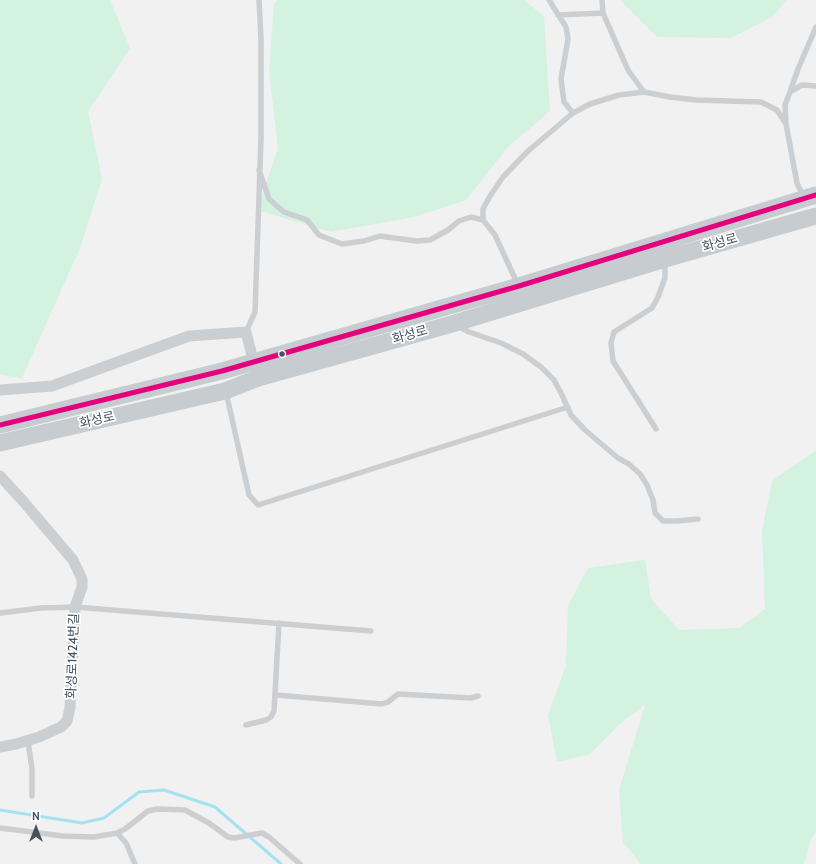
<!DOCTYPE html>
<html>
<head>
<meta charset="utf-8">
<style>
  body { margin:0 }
  #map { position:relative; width:816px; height:864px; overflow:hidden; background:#f1f1f1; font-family:Cabin,sans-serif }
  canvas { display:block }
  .north { position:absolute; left:16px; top:808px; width:40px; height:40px; -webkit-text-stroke:3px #fff; paint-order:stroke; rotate:0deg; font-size:11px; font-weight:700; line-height:16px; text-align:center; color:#46535f }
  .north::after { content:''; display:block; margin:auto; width:14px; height:18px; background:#46535f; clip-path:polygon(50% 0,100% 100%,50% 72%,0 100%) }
</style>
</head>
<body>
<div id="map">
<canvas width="816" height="864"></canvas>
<div class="north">N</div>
</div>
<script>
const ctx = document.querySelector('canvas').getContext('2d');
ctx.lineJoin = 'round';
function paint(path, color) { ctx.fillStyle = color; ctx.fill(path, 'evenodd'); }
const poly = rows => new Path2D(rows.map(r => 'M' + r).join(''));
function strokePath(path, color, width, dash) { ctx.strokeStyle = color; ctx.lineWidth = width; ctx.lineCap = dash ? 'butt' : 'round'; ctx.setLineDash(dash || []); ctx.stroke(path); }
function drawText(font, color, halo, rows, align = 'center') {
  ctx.font = font + ' Cabin,"Noto Sans KR",sans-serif'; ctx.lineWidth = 3.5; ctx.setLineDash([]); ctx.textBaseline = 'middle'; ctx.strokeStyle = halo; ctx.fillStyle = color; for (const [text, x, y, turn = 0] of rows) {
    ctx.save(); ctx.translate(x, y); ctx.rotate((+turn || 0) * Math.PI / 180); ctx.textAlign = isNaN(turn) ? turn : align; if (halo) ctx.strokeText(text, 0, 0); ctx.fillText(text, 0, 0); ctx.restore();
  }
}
paint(poly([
  [0,0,110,0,130,48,88,111,102,179,80,248,22,378,0,375],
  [278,0,524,0,544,16,550,111,507,148,466,200,414,217,331,232,257,210,278,148,269,71,274,4],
  [620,0,786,0,774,16,731,38,657,37],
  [816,450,816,833,811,839,804,864,641,864,623,842,619,790,645,705,621,723,590,754,557,762,548,715,566,665,568,606,588,568,645,560,651,599,679,630,739,628,765,609,762,531,772,481]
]), '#d3f2e0');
strokePath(poly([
  [0,810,82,823,104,818,139,792,164,790,215,807,281,864]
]), '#a5e1f2', 3);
strokePath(poly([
  [549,0,566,27,568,39,561,79,564,102,573,113],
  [602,0,603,13,628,70,644,92],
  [558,15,603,13],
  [790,92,798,69,816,27],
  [786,124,785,105,790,92,802,85,816,86],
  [259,170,269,199,284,212,307,220,319,235,342,244,364,241,380,236,416,241,430,240,448,230,459,221,471,217,483,220,495,235,518,285],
  [483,220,483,209,490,196,503,177,528,151,573,113,590,104,619,95,644,92,670,97,696,100,761,102,777,110,786,124,797,183,804,198],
  [458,326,469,332,501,343,523,354,541,367,554,380,562,395,571,415,585,430,618,458,629,464,640,474,647,485,653,500,655,513,663,521,677,521,698,519],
  [246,332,255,312,261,138,261,38,259,0],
  [226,392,249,495,258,505,568,407],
  [656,429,613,361,611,343,614,332,652,308,658,297,665,278,665,262],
  [0,613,41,608,75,607,371,631],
  [276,695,382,704,388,702,398,694,471,698,478,696],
  [246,725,266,720,271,717,274,711,279,623],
  [28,741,32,769,32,796],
  [0,828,63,836,94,837,117,833,125,829,148,811,157,809,185,810,209,823,228,837,234,838,262,833,269,837,300,864],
  [117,833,126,843,135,864]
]), '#cccfd2', 5.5);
strokePath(poly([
  [0,390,52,386,189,336,246,332,255,368],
  [0,476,23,501,73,560,82,579,82,587,75,607,70,708,67,721,61,727,39,737,16,744,0,747]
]), '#cccfd2', 11);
strokePath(poly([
  [0,425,222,371,519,286,816,195],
  [0,443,225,391,258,378,452,324,665,259,816,216]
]), '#c7ccd0', 17);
strokePath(poly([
  [0,425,222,371,519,286,816,195]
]), '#e5007d', 5);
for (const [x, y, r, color] of [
  [282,354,3.5,"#46535f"]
]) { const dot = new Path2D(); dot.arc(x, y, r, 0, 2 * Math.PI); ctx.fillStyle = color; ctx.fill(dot); strokePath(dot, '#fff', 1.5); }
drawText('13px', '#46535f', '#fff', [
  ["화성로",720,243,-16],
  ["화성로",410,335,-16],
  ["화성로",97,420,-13],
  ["화성로1424번길",73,656,-88]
]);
</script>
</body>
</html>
